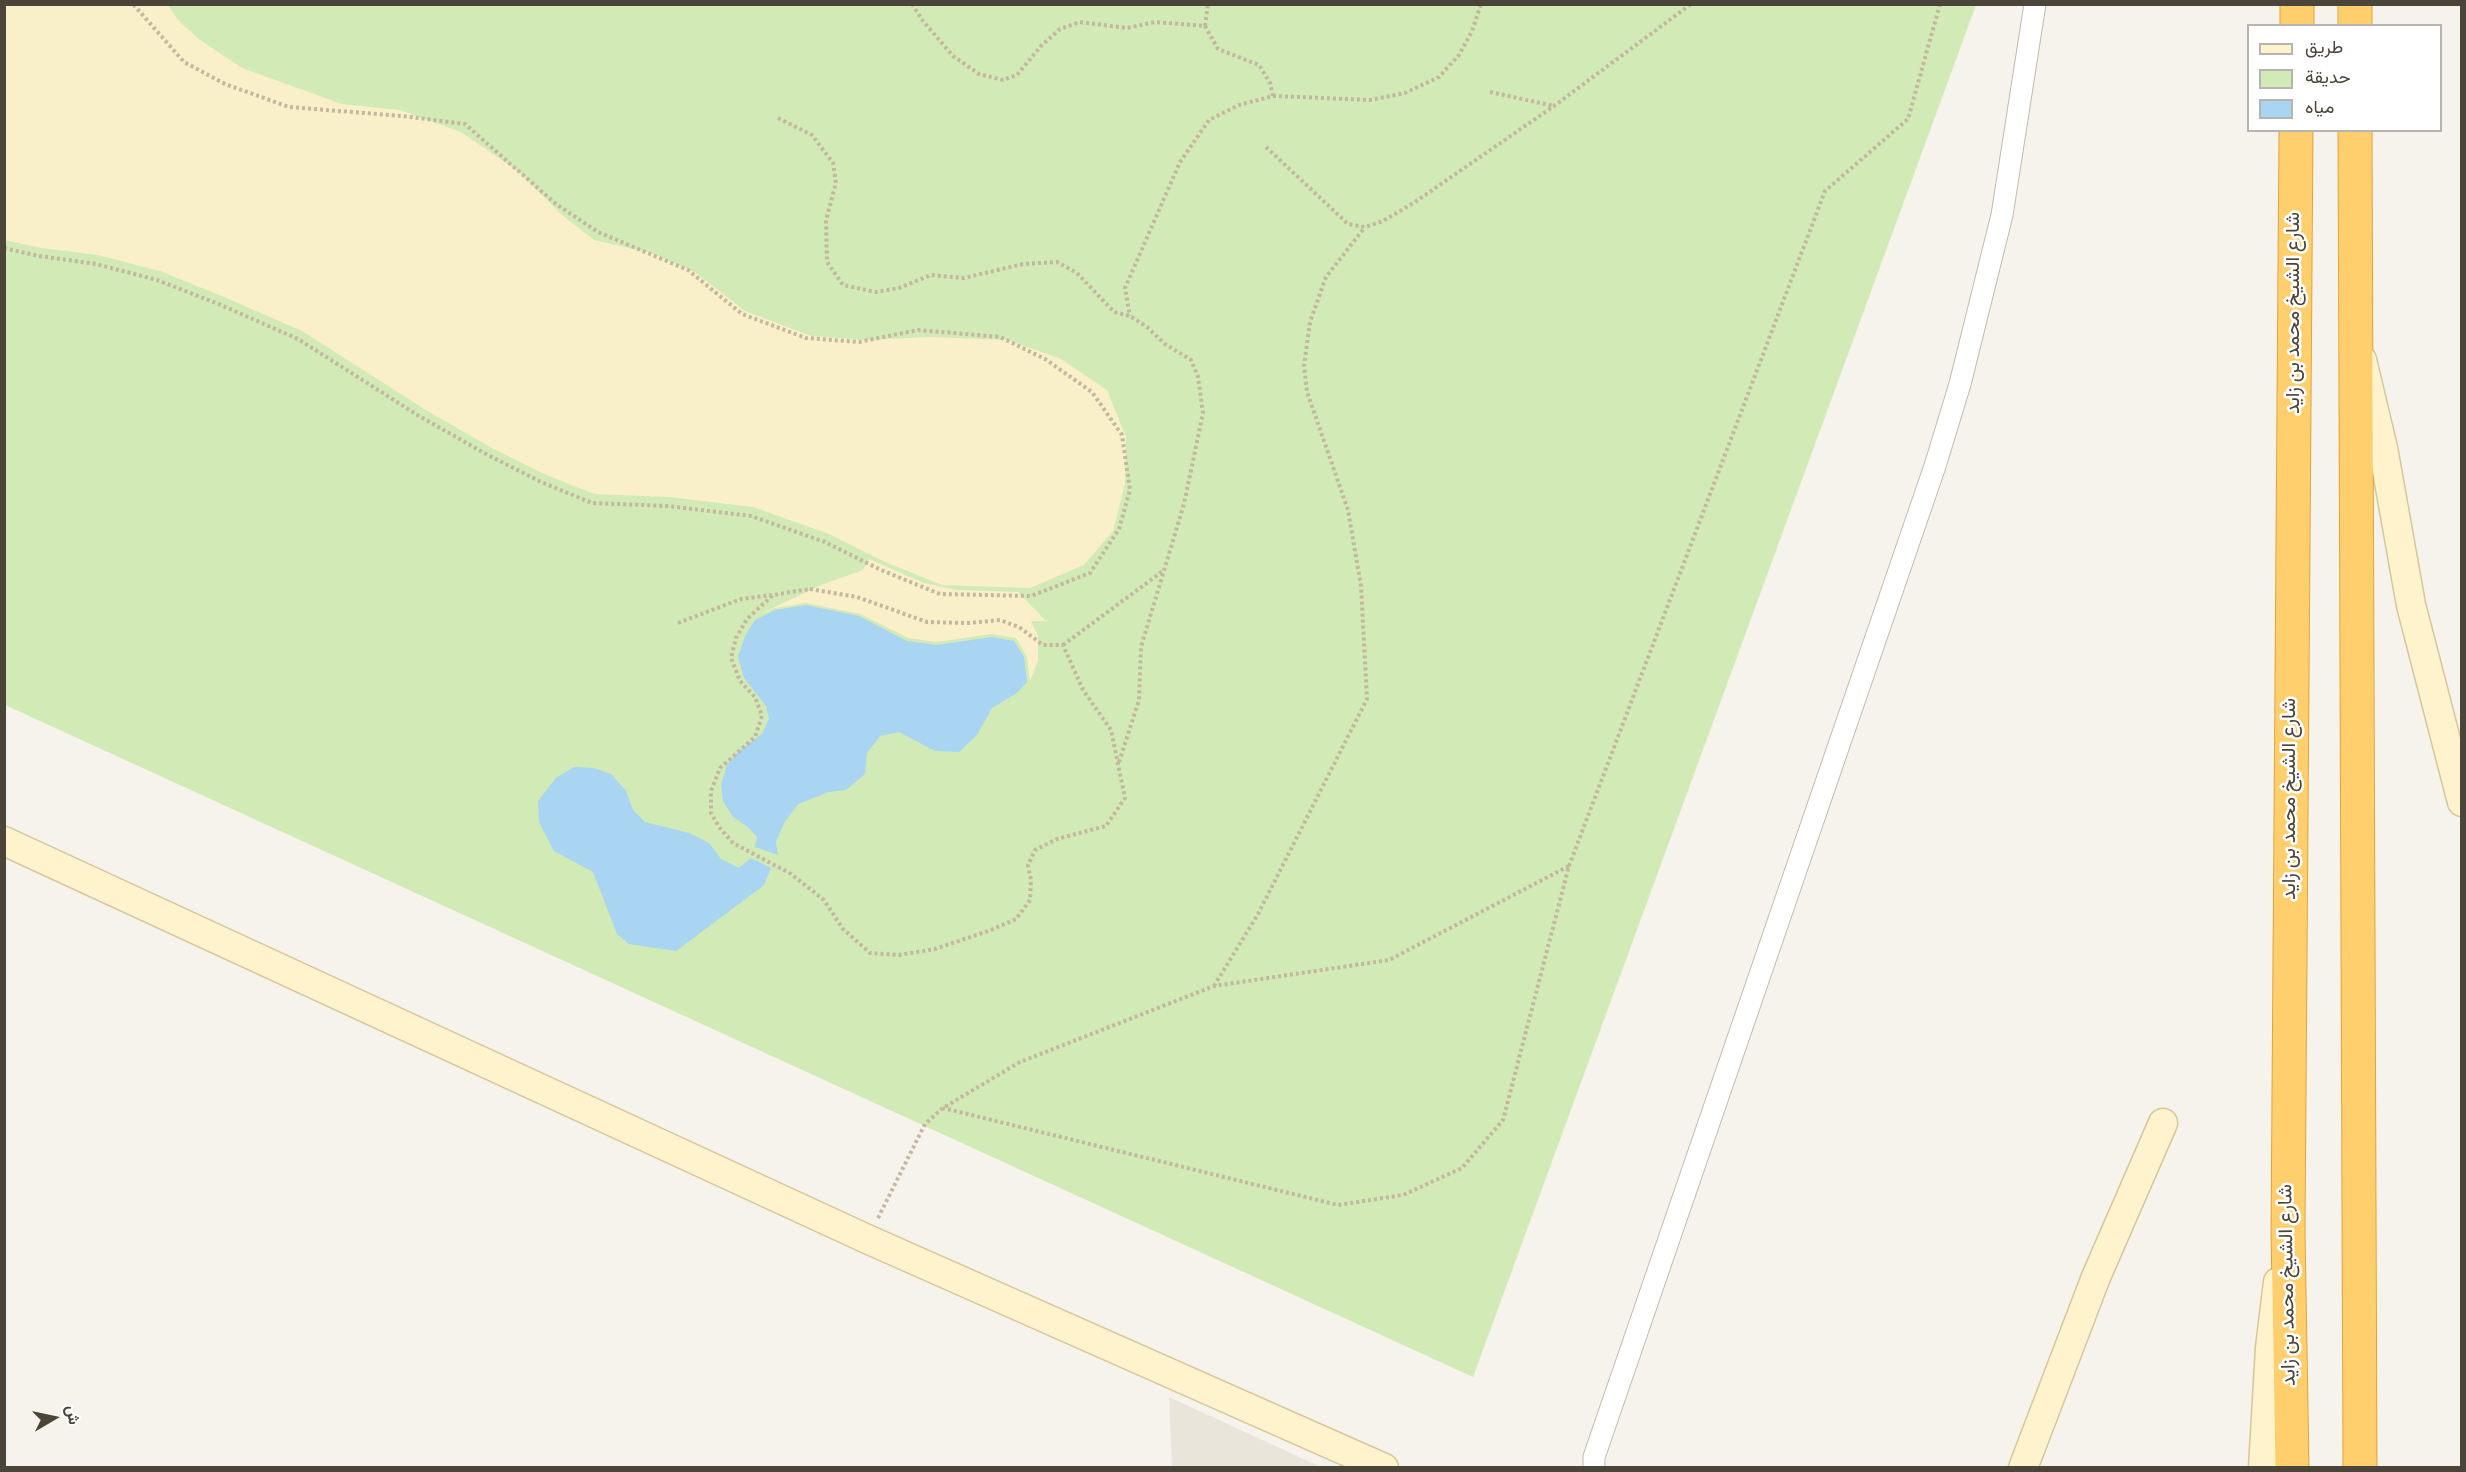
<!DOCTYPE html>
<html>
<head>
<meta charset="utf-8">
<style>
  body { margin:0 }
  #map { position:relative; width:2466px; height:1472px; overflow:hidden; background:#f6f3ec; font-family:Overpass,Vazirmatn,sans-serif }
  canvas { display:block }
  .frame { position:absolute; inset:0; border:6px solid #4b4439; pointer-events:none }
  .legend { position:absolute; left:2247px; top:24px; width:195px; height:108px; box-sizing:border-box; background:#fff; border:2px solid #b7b4b0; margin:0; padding:8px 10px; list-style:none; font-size:18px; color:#4b4439 }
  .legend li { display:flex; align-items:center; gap:12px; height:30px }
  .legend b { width:30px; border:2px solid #b7b4b0 }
  .north { position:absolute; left:24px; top:1388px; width:60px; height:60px; -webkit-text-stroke:4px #fff; paint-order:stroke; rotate:81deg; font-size:16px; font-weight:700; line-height:24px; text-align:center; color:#4b4439 }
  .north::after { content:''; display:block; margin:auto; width:21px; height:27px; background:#4b4439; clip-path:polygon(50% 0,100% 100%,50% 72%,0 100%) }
</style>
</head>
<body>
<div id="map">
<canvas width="2466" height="1472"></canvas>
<div class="frame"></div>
<ul class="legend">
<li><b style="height:8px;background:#fff3cd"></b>طريق</li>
<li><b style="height:16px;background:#d2eab5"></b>حديقة</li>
<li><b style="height:16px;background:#a9d4f2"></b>مياه</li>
</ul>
<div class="north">ش</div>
</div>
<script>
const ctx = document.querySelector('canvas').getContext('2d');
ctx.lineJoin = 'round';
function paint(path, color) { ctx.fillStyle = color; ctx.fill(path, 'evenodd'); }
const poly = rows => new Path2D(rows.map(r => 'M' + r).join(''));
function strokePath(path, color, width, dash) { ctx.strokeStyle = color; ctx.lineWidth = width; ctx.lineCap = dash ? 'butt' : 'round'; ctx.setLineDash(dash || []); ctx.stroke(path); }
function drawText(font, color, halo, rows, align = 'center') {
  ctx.font = font + ' Overpass,Vazirmatn,sans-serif'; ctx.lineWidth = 5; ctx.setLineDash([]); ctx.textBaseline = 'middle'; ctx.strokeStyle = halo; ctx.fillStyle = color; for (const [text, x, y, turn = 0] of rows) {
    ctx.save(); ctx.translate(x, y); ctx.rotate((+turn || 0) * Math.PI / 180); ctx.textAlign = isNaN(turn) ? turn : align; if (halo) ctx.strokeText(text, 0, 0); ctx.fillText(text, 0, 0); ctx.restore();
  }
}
paint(poly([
  [1169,1397,1321,1467,1172,1467]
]), '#eae5da');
paint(poly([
  [5,5,1976,5,1473,1377,5,705]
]), '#d2eab5');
paint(poly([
  [5,4,168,5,178,20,200,40,242,68,342,104,400,110,461,132,518,171,562,215,594,240,651,253,695,272,745,311,811,336,866,340,930,337,1008,340,1061,359,1107,390,1126,437,1125,484,1113,531,1084,565,1030,588,942,585,885,562,829,534,753,507,669,497,594,494,544,474,490,447,424,409,302,331,224,297,160,271,98,255,41,248,5,240],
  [869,559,924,583,957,590,1018,592,1046,621,1031,621,1038,636,1038,661,1030,681,1027,657,1016,638,991,634,937,642,908,638,860,614,806,603,775,608,754,617,821,585,863,570]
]), '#f9efc9');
paint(poly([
  [806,605,859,616,907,641,937,645,992,637,1014,641,1024,657,1027,682,1017,693,992,708,977,735,959,752,935,751,899,732,880,736,867,753,865,774,846,790,829,792,798,804,784,823,776,842,778,855,755,847,757,837,748,827,733,817,723,801,721,785,727,765,739,751,763,733,769,718,766,706,744,678,738,657,745,636,755,620,775,610],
  [574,767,594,768,611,774,626,791,633,810,645,822,689,833,709,843,721,859,739,868,751,858,771,868,764,885,676,951,629,944,617,934,593,872,554,851,539,822,538,801,556,778]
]), '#a9d4f2');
const street = poly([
  [1594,1468,1594,1457,1935,466,1960,384,2002,215,2035,4]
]);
const secondary = poly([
  [2362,360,2383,448,2411,605,2462,802],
  [4,841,867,1239,1384,1468],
  [2023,1468,2096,1277,2163,1123],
  [2263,1468,2270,1348,2278,1282]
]);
const highway = poly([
  [2355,4,2355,26],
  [2297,26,2297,4],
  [2355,130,2360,1468],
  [2292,1468,2288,1232,2296,130]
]);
strokePath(street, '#c2bbae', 23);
strokePath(secondary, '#d6c79b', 31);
strokePath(highway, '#e0a43c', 35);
strokePath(poly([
  [912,4,923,21,953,56,979,74,1003,80,1017,75,1041,46,1060,29,1080,22,1127,28,1155,22,1205,26,1218,49,1259,65,1270,83,1273,96,1239,105,1209,120,1180,162,1125,288,1130,316],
  [1205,26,1208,4],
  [1490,92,1554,106],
  [1273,96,1370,100,1405,93,1439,77,1459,55,1472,31,1481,4],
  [778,118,812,135,833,163,836,183,826,220,827,262,843,285,876,292,899,288,931,275,964,278,1023,264,1057,262,1077,273,1114,312,1130,316,1147,327,1165,344,1191,360,1198,377,1203,413,1184,504,1141,647,1139,700,1119,762],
  [1266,147,1348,224,1365,227,1383,221,1415,202,1554,106,1691,4],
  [4,248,39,256,96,264,157,280,221,305,298,339,419,416,486,454,541,482,592,503,668,506,751,516,825,542,881,570,940,594,1031,596,1090,573,1119,529,1130,490,1122,435,1092,392,1045,359,1000,337,918,330,859,342,806,338,742,314,688,270,598,232,556,204,465,124,402,116,289,107,225,84,184,62,133,4],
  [810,589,857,597,927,622,969,623,1000,620,1019,627,1043,645,1063,645,1083,690,1111,730,1125,798,1106,826,1057,839,1035,850,1028,865,1031,880,1030,900,1016,919,991,930,935,949,899,955,870,953,843,929,824,900,791,874,733,843,719,827,711,813,711,791,720,768,755,737,762,716,755,697,740,681,731,658,736,638,747,619,773,595,810,589],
  [678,623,741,599,772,595],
  [1063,645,1163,571],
  [1569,866,1825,191,1908,119,1940,4],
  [1214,986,1258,914,1367,699,1361,586,1348,510,1307,392,1304,366,1310,322,1326,277,1365,227],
  [878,1218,925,1124,943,1108,1020,1062,1214,986,1389,960,1569,866,1503,1120,1462,1168,1403,1195,1338,1205,943,1108]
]), '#c4b79f', 4, [3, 3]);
strokePath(street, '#fff', 21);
strokePath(secondary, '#fff3cd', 28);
strokePath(highway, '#ffcf6e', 33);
drawText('20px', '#4b4439', '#fff', [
  ["شارع الشيخ محمد بن زايد",2295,313,-90],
  ["شارع الشيخ محمد بن زايد",2291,799,-90],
  ["شارع الشيخ محمد بن زايد",2289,1285,-91]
]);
</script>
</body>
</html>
